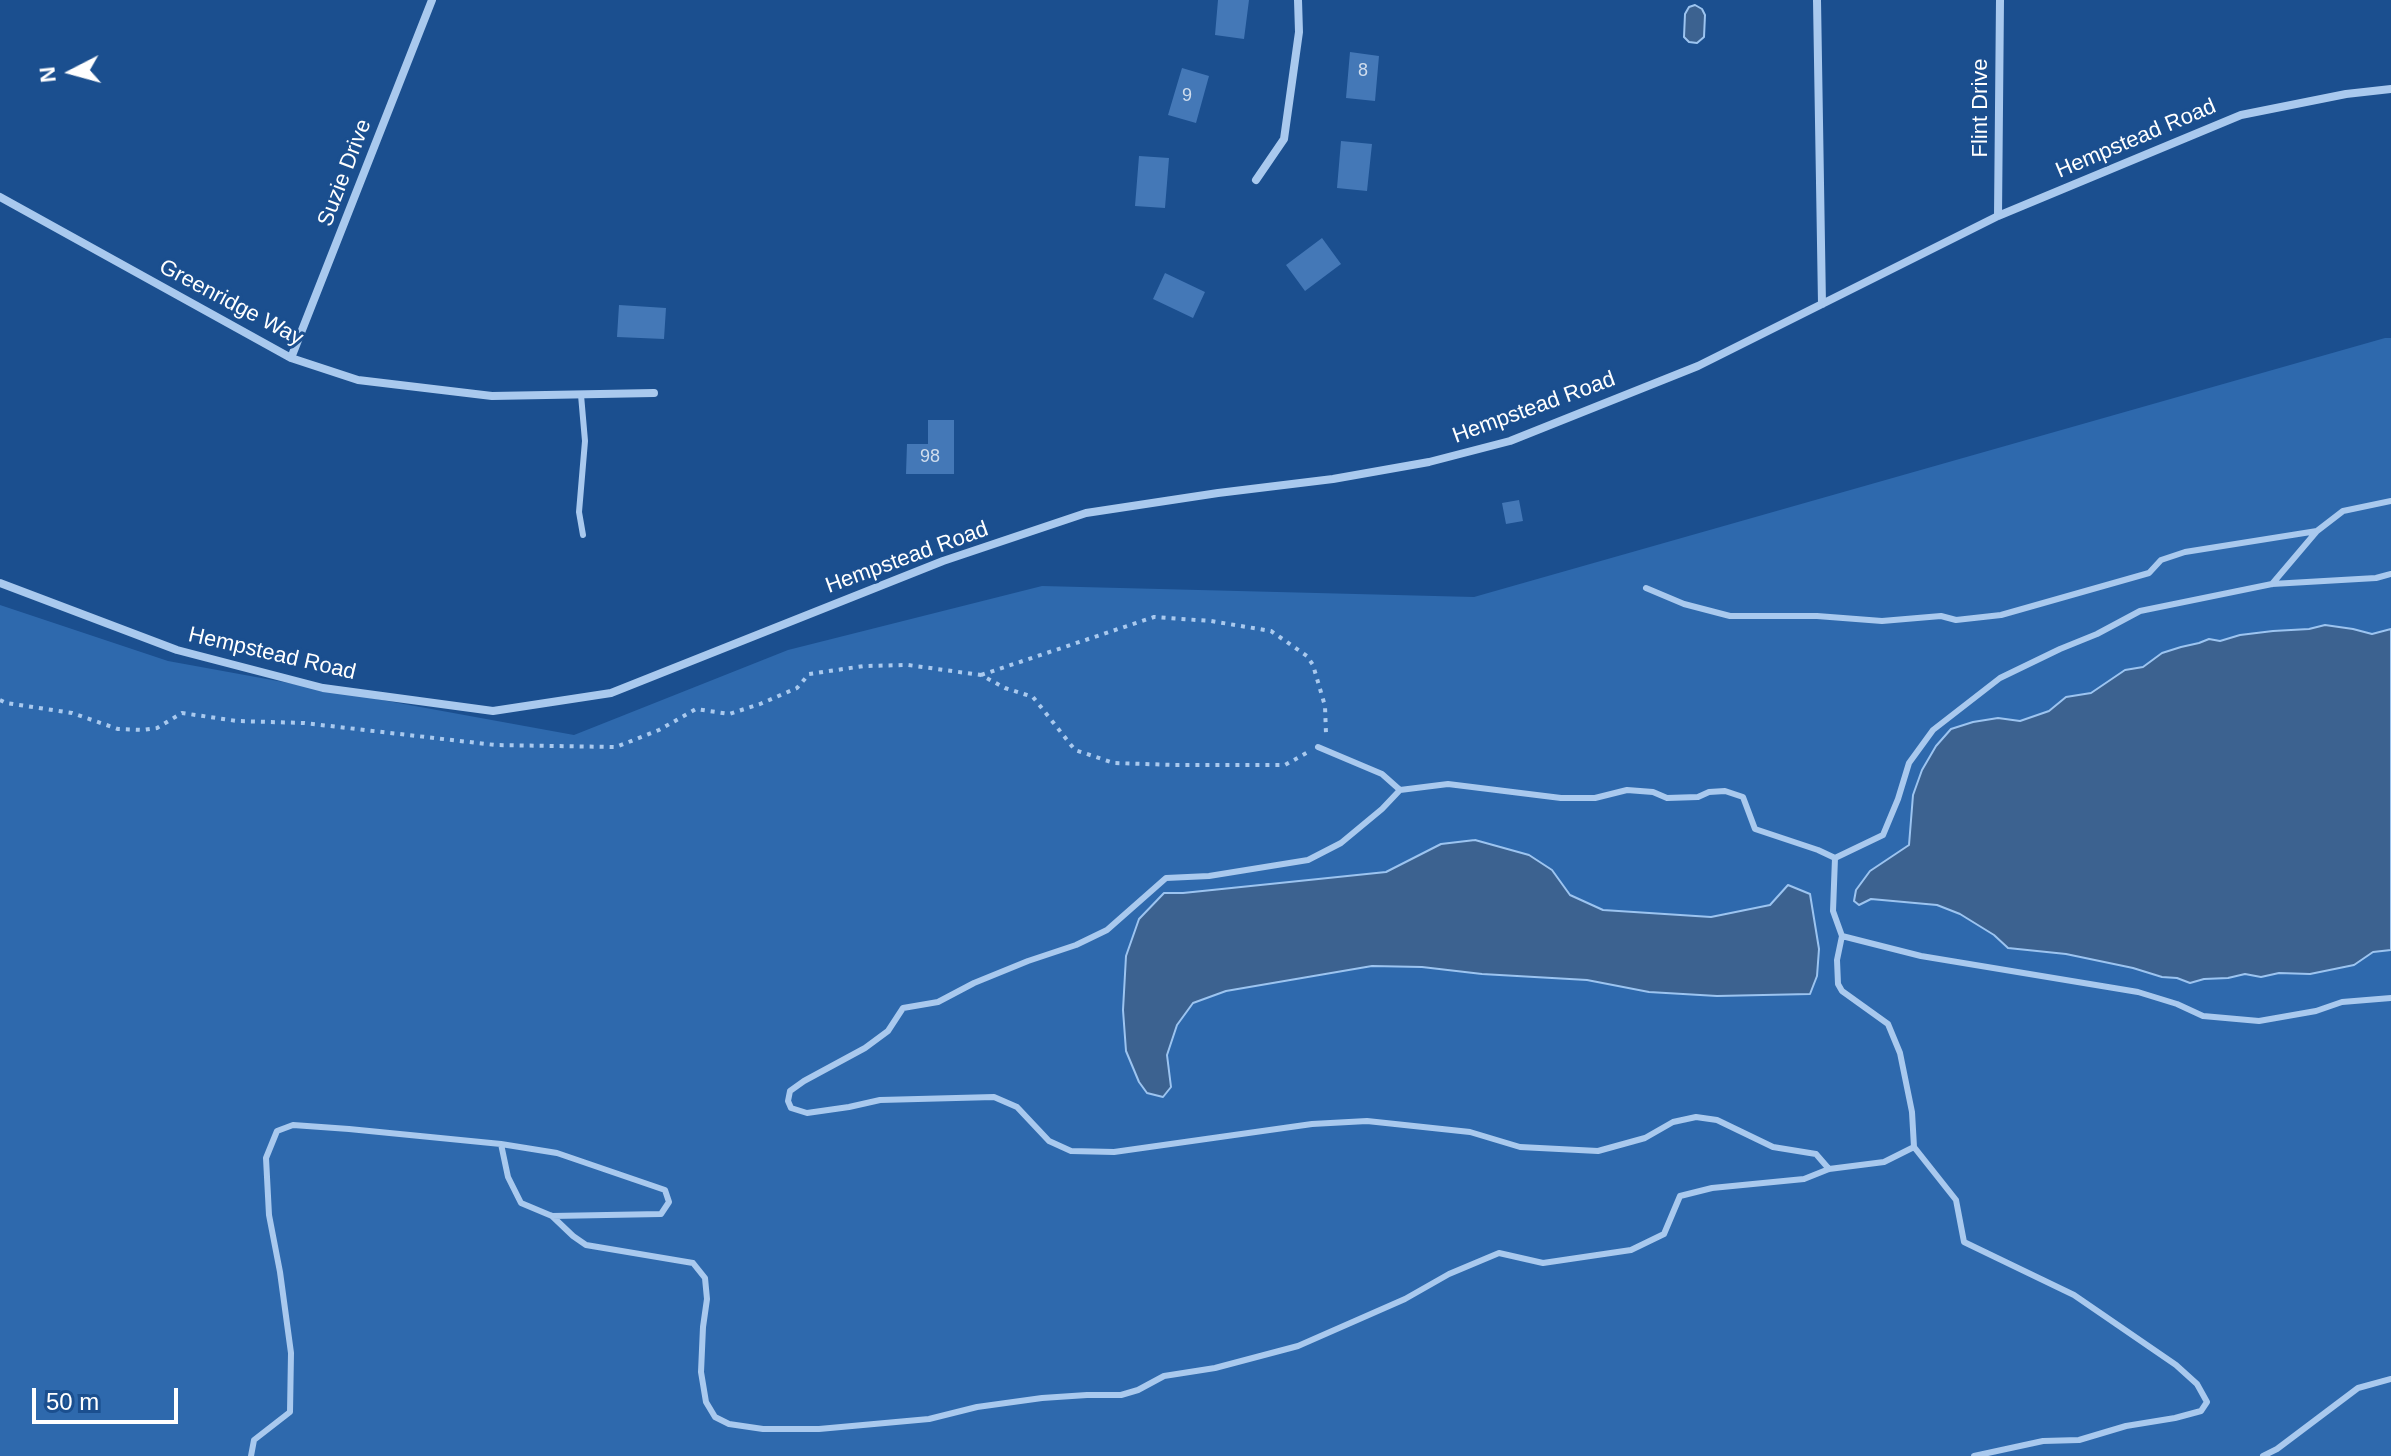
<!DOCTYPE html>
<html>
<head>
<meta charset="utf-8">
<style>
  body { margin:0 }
  #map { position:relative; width:2391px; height:1456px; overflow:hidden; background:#1b4f8f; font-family:Arial,sans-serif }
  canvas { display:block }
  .north { position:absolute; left:32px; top:32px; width:80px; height:80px; -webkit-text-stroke:6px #1b4f8f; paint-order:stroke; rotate:264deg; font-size:22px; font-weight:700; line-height:32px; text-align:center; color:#fff }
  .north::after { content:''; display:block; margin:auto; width:28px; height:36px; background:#fff; clip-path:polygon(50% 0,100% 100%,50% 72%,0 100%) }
  .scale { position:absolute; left:32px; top:1388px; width:146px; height:36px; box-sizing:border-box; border:4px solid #fff; border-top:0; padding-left:10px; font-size:24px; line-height:28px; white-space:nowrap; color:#fff; -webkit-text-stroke:6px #1b4f8f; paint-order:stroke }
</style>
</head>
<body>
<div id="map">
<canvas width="2391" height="1456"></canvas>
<div class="north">N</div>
<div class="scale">50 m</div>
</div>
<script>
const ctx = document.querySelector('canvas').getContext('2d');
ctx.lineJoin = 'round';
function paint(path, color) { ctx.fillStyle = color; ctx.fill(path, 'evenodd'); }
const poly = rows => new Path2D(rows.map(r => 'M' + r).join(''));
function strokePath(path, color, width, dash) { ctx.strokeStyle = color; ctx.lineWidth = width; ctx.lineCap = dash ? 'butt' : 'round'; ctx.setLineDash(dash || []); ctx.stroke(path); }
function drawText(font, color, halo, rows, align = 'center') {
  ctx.font = font + ' Arial,sans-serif'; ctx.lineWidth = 6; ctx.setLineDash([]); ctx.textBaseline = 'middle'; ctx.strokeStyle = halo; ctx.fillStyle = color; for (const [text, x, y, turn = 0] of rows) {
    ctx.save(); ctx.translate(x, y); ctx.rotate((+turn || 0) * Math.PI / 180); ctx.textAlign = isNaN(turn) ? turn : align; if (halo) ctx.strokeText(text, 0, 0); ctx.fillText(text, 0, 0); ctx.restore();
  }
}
paint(poly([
  [2385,338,2391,338,2391,1456,0,1456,0,605,168,661,574,735,788,650,1042,586,1474,597]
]), '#2e69ad');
const water = poly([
  [1695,5,1702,9,1705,15,1704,37,1697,43,1689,42,1684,37,1685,14,1689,7,1695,5],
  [2325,625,2353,629,2372,634,2391,629,2391,950,2373,952,2354,965,2310,974,2279,973,2261,977,2245,974,2228,978,2204,979,2190,983,2177,978,2162,977,2133,968,2066,954,2008,948,1994,935,1960,914,1937,905,1871,899,1859,905,1854,901,1856,890,1870,871,1909,845,1913,795,1922,770,1936,746,1951,729,1973,722,1998,718,2020,721,2049,711,2066,697,2091,693,2125,670,2143,667,2162,653,2181,647,2199,643,2209,639,2220,641,2240,635,2273,631,2309,629,2325,625],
  [1475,840,1529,855,1552,870,1570,895,1603,910,1711,917,1770,905,1788,885,1810,894,1819,949,1817,976,1810,994,1717,996,1649,992,1587,980,1482,974,1422,967,1372,966,1226,991,1193,1003,1177,1025,1167,1055,1171,1087,1163,1097,1147,1093,1139,1082,1126,1051,1123,1010,1126,956,1139,919,1164,893,1183,893,1386,872,1441,844,1475,840]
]);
paint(water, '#3c6290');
strokePath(water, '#9cc4f0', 2);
paint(poly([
  [1218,0,1249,0,1244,39,1215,35],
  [1350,52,1379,56,1375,101,1346,98],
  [1182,68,1209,76,1196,123,1168,115],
  [1341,141,1372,144,1367,191,1337,188],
  [1139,156,1169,158,1165,208,1135,206],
  [1322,238,1341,264,1305,291,1286,265],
  [1165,273,1205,292,1193,318,1153,299],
  [619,305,666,308,664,339,617,337],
  [928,420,954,420,954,474,906,474,907,444,928,444],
  [1519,500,1523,521,1506,524,1502,503]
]), '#4478b7');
strokePath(poly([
  [981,675,1154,617,1211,621,1271,631,1307,656,1313,665,1325,706,1326,734,1324,737],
  [0,700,6,703,72,713,118,729,143,730,157,728,182,713,237,721,304,723,495,745,616,747,659,730,696,709,729,714,760,704,797,688,809,674,864,666,908,665,981,675,1005,688,1033,697,1075,750,1114,763,1175,765,1285,765,1310,751]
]), '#a9c9ee', 4, [4, 6]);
strokePath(poly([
  [581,395,585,441,579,512,583,535],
  [2272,584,2317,531,2343,511,2391,501],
  [1646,588,1684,604,1730,616,1817,616,1882,621,1941,616,1956,620,2001,615,2149,573,2161,560,2185,552,2317,531],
  [1318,747,1382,774,1400,790],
  [1835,858,1883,835,1898,799,1909,763,1933,730,2000,678,2060,649,2097,634,2140,611,2272,584,2376,578,2391,574],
  [1842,936,1921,956,2138,992,2177,1004,2203,1016,2259,1021,2316,1011,2342,1002,2391,998],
  [1829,1169,1816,1154,1773,1147,1717,1120,1696,1117,1673,1122,1645,1138,1598,1151,1520,1147,1470,1132,1367,1121,1312,1124,1114,1152,1071,1151,1049,1141,1017,1107,994,1097,880,1100,849,1107,807,1113,791,1108,788,1101,790,1091,804,1081,865,1048,888,1031,903,1008,938,1002,974,983,1028,961,1076,945,1107,930,1166,878,1209,876,1308,860,1341,843,1382,809,1400,790,1448,784,1561,798,1595,798,1627,790,1653,792,1667,798,1698,797,1709,792,1725,791,1743,797,1755,829,1818,850,1835,858,1833,911,1842,936,1837,960,1838,984,1842,991,1888,1024,1900,1053,1912,1112,1914,1147,1956,1200,1964,1242,2074,1295,2176,1365,2197,1384,2207,1402,2201,1411,2175,1418,2126,1426,2079,1440,2043,1441,1974,1456],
  [552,1216,573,1236,586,1245,693,1263,705,1278,707,1299,703,1327,701,1372,706,1402,715,1417,729,1424,763,1429,819,1429,929,1419,977,1407,1042,1398,1087,1395,1121,1395,1138,1390,1164,1376,1215,1368,1298,1346,1405,1299,1449,1274,1499,1253,1543,1263,1631,1250,1664,1234,1680,1196,1712,1188,1804,1179,1829,1169,1884,1162,1914,1147],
  [251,1456,254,1440,290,1412,291,1353,280,1272,269,1215,266,1158,277,1131,293,1125,349,1129,501,1144,557,1153,665,1190,669,1202,661,1214,552,1216,521,1203,508,1177,501,1144],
  [2263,1456,2277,1449,2358,1388,2391,1379]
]), '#a9c9ee', 6);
strokePath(poly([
  [1817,0,1822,304],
  [1256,180,1284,139,1299,32,1298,0],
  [0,197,291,358,358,380,492,396,654,393],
  [1998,216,2000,0],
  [291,358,432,0],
  [0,583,177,650,323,688,493,711,611,693,943,561,1086,513,1218,493,1333,479,1429,462,1510,441,1698,366,1998,216,2241,115,2346,94,2391,89]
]), '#a9c9ee', 8);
drawText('18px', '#d0dded', null, [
  ["8",1363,71],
  ["9",1187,96],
  ["98",930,457]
]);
drawText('22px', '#fff', '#1b4f8f', [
  ["Flint Drive",1981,108,-90],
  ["Hempstead Road",2136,139,-23],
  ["Suzie Drive",345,173,-69],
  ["Greenridge Way",231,303,28],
  ["Hempstead Road",1534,408,-20],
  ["Hempstead Road",907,558,-20],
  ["Hempstead Road",272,654,13]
]);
</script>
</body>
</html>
